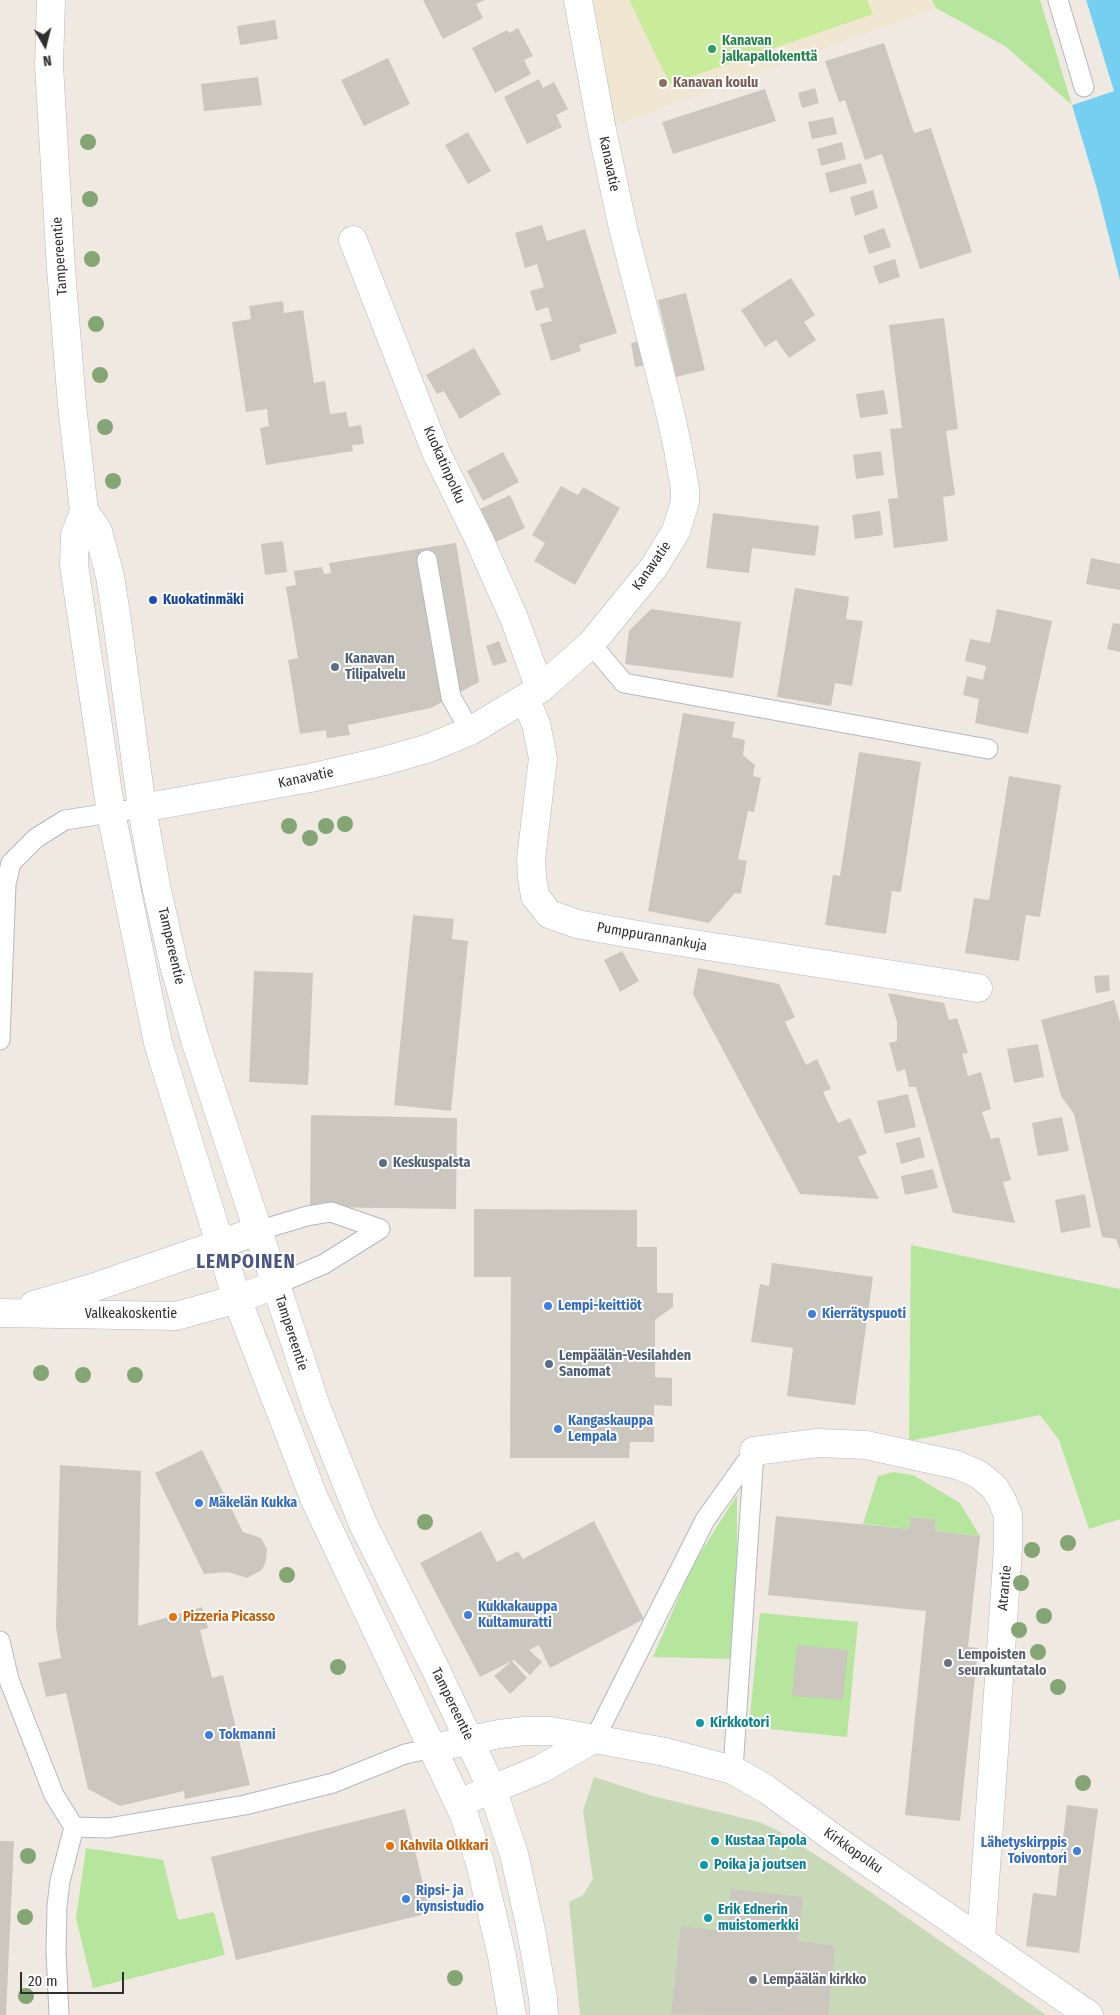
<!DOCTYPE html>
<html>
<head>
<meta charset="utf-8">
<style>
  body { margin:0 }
  #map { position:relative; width:1120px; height:2015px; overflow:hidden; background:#efe9e1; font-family:"Fira Sans Condensed",sans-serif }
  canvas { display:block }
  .north { position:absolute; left:20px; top:20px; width:50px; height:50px; -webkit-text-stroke:4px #fff; paint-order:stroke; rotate:172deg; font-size:14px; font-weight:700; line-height:20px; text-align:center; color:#2e2e2e }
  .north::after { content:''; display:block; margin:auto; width:18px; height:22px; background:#2e2e2e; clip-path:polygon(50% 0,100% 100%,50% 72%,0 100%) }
  .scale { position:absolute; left:20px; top:1972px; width:104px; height:22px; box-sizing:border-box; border:2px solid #2e2e2e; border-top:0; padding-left:6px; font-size:15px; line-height:18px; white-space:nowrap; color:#2e2e2e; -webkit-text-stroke:4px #fff; paint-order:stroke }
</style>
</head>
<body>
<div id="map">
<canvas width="1120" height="2015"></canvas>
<div class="north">N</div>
<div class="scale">20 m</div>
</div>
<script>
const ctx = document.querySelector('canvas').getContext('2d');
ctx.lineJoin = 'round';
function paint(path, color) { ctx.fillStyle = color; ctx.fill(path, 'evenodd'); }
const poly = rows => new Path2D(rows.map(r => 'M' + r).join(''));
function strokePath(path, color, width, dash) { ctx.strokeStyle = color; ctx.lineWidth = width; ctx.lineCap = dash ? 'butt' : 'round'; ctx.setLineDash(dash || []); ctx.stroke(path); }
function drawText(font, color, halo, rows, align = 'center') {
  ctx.font = font + ' "Fira Sans Condensed",sans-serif'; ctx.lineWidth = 4; ctx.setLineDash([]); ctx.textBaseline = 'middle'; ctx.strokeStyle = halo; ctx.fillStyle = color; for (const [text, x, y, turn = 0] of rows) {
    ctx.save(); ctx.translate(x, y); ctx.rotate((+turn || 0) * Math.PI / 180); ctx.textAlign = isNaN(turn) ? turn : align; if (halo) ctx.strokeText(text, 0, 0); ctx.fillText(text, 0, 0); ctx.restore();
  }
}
paint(poly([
  [578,0,932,0,936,8,602,130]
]), '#f0e6d1');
paint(poly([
  [932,0,1040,0,1072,105,1005,46,936,8],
  [911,1245,1120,1289,1120,1519,1089,1529,1059,1440,1040,1415,909,1441],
  [893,1472,913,1475,960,1503,980,1536,935,1531,936,1519,910,1517,909,1529,863,1524,878,1476],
  [737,1495,737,1607,732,1659,653,1657,692,1566],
  [760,1613,858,1622,847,1737,749,1727],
  [86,1848,163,1860,178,1920,214,1912,225,1955,93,1988,76,1918]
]), '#b6e59e');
paint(poly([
  [594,1777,653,1796,759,1822,775,1829,836,1868,1046,2015,580,2015,569,1902,583,1895,593,1879,583,1811]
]), '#c8d9b8');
paint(poly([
  [629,0,867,0,873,14,670,84]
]), '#c9ec9a');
paint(poly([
  [1086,0,1120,0,1120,280,1097,189,1072,105,1113,91]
]), '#75cff0');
paint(poly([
  [1083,0,1086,0,1114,91,1072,105,1071,102,1110,90]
]), '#efe9e1');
paint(poly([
  [423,0,485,0,476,4,483,18,443,39],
  [275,20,278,39,240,45,237,26],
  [518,28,533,56,524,60,531,74,495,93,472,48,507,30,509,33],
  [884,43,914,133,931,128,972,252,920,269,882,154,865,160,845,100,839,102,825,61],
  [388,58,410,104,364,126,341,80],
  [258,77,262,105,204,111,201,84],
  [539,79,543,88,554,82,568,109,556,115,562,127,527,144,504,97],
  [815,88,819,103,802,108,798,93],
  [765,89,776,121,673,154,662,122],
  [833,117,837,134,812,139,808,122],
  [468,132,491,171,468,184,445,145],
  [842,142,846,159,821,166,817,149],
  [861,163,867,183,830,193,825,173],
  [873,190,878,208,855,216,850,197],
  [542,225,547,241,585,229,617,333,579,345,581,351,551,361,540,324,552,321,548,307,536,311,530,291,544,287,537,264,525,268,515,233],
  [884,228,891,247,869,254,863,236],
  [895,259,900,277,879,284,873,266],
  [791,278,815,315,804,322,816,340,789,358,776,340,765,347,741,310],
  [686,293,705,370,676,377,658,300],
  [283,301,284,313,303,310,314,383,325,381,330,414,346,412,349,427,361,425,364,444,352,445,353,451,266,465,260,428,269,426,267,409,246,412,232,322,251,319,249,306],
  [944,318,958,429,946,431,955,495,943,497,948,541,894,548,888,499,898,498,890,429,902,428,889,325],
  [641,341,646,365,635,367,631,343],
  [474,348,501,394,460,419,444,391,437,394,426,375],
  [884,390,888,414,860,418,856,394],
  [881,451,884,475,856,479,853,455],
  [503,452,519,482,483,501,467,471],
  [561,486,578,495,583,487,620,508,575,585,534,561,545,543,532,535],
  [510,495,525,528,496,542,480,509],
  [880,511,883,535,855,539,852,515],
  [713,513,819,526,815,556,752,548,749,573,706,568],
  [283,541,287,572,265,575,261,544],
  [456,543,479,682,431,708,348,725,350,735,327,738,326,730,300,734,288,660,298,658,286,587,296,585,294,571,322,567,324,574,331,573,329,563],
  [1091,558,1120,564,1120,590,1086,584],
  [795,588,849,597,846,619,863,621,852,686,835,683,831,706,777,697],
  [651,609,741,622,733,678,625,664,629,631],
  [997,609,1052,621,1028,734,975,723,979,699,963,695,967,676,983,680,986,666,965,661,970,639,990,643],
  [1113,623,1120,624,1120,652,1107,649],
  [499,641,507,662,493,666,486,646],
  [683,713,735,722,732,737,745,740,743,755,755,765,753,776,761,778,754,812,748,811,738,859,747,861,741,894,735,893,709,923,648,911],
  [859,752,921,762,901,892,892,891,886,934,825,925,833,875,840,876],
  [1009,776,1061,785,1040,917,1026,915,1019,961,965,953,974,898,989,900],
  [413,915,454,919,452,939,468,941,451,1111,394,1105],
  [622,951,639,981,620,992,604,960],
  [698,968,779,984,795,1017,785,1022,806,1065,817,1059,831,1089,823,1092,838,1123,850,1118,867,1153,858,1157,879,1199,800,1194,693,994],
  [254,971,313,973,308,1085,249,1082],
  [1109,975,1110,991,1096,993,1094,976],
  [888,993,944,1003,949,1020,957,1018,968,1053,962,1054,968,1076,981,1072,991,1109,982,1112,991,1139,999,1137,1011,1180,1003,1182,1015,1223,953,1213,916,1087,909,1087,905,1069,897,1072,889,1043,897,1041,897,1022],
  [1114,1000,1120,1022,1120,1250,1116,1239,1102,1237,1074,1114,1061,1096,1041,1020],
  [1038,1044,1044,1077,1014,1083,1007,1049],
  [908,1094,916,1127,885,1134,877,1101],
  [311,1115,457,1118,456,1209,310,1207],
  [1062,1117,1069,1151,1038,1156,1032,1123],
  [920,1137,925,1157,901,1164,896,1143],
  [933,1169,938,1188,905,1195,901,1176],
  [1085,1194,1091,1227,1061,1233,1055,1200],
  [474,1209,637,1210,637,1247,657,1247,657,1293,673,1293,673,1307,655,1320,655,1377,672,1378,672,1406,654,1405,654,1442,630,1442,629,1458,510,1458,511,1277,474,1277],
  [772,1263,873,1277,855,1405,787,1396,793,1348,751,1342,760,1284,769,1286],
  [202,1450,243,1532,261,1538,267,1549,266,1561,262,1570,247,1578,228,1572,204,1574,155,1473],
  [60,1465,141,1471,138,1626,202,1607,208,1628,200,1630,212,1678,223,1675,250,1785,185,1799,184,1791,120,1806,88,1789,66,1693,46,1697,38,1663,61,1658,56,1627],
  [776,1516,909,1529,910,1517,936,1519,935,1531,980,1536,968,1647,978,1648,960,1821,905,1815,926,1611,768,1595],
  [594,1521,644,1619,550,1668,539,1645,529,1650,542,1662,530,1675,514,1660,480,1677,420,1563,481,1531,497,1562,518,1551,523,1559],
  [797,1645,848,1650,843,1700,792,1696],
  [512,1661,527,1678,510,1694,494,1676],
  [1067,1805,1098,1809,1079,1953,1026,1946,1033,1893,1056,1896],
  [405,1809,430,1913,236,1960,211,1857],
  [0,1841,14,1841,6,2015,0,2015],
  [731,1889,803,1897,798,1941,835,1946,828,2015,671,2014,681,1926,726,1931]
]), '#cbc7bf');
const service = poly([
  [1058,0,1084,87],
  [427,560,451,697,470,731],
  [591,644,624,683,988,749],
  [0,1040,6,884,11,863,36,838,65,820,142,808],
  [257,1231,307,1216,331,1212,380,1229],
  [275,1285,324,1264,380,1229],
  [0,1641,9,1680,54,1795,74,1827,60,1881,57,1906,56,1951,59,2015],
  [595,1738,705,1520,754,1451],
  [733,1770,754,1452],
  [74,1827,108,1828,245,1805,333,1783,405,1754,433,1748]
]);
const minor = poly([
  [353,240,436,452,478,537,514,618,540,689],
  [525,698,536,724,543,758,531,859,532,877,535,896,549,914,577,924,649,937,978,988],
  [142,808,310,778,384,761,429,748,470,731,540,689,591,644,654,567,676,531,685,502,685,489,678,449,669,408,623,228,602,130,578,0],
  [754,1451,818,1443,866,1445,957,1465,978,1474,994,1487,1002,1500,1008,1515,1008,1548,981,1940],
  [433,1748,499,1734,525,1731,551,1731,665,1752,733,1770,766,1789,846,1847,1089,2015],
  [459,1803,541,1769,595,1738]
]);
const tertiary = poly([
  [34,1305,92,1288,257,1231],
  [0,1313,176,1316,237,1299,275,1285]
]);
const secondary = poly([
  [51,0,49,65,61,269,72,405,84,511,75,535,74,565,111,813,158,1043,237,1299,314,1498,464,1815,480,1863,502,1956,512,2015],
  [84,511,98,531,110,576,117,621,142,808,156,886,174,965,195,1040,317,1409,363,1524,434,1666,493,1791,514,1854,531,1930,543,1998,544,2015]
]);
strokePath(service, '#b4b7c1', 21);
strokePath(minor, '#b4b7c1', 29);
strokePath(tertiary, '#b4b7c1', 29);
strokePath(secondary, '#b4b7c1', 29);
strokePath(service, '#fff', 19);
strokePath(minor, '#fff', 28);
strokePath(tertiary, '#fff', 28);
strokePath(secondary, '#fff', 28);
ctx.fillStyle = '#84a574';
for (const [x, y] of [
  [88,142],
  [90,199],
  [92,259],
  [96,324],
  [100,375],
  [105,427],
  [113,481],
  [345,824],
  [289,826],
  [326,826],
  [310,838],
  [41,1373],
  [83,1375],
  [135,1375],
  [425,1522],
  [1068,1543],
  [1032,1550],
  [287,1575],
  [1021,1583],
  [1044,1616],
  [1019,1630],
  [1038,1652],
  [338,1667],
  [1058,1687],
  [1083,1783],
  [28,1856],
  [25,1917],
  [455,1978],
  [26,1996]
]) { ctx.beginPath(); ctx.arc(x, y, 8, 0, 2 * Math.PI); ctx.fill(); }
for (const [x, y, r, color] of [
  [712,49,5,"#2e9e5b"],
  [663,83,5,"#8d6e63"],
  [153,600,5,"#1a4fb4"],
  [335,667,5,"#5c6f8a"],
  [383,1163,5,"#5c6f8a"],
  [548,1306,5,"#3f7fe0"],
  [812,1314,5,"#3f7fe0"],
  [549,1364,5,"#5c6f8a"],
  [558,1429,5,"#3f7fe0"],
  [199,1503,5,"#3f7fe0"],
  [468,1615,5,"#3f7fe0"],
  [173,1617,5,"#e8710a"],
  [948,1663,5,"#6b7280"],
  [700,1723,5,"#0f9aa8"],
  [209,1735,5,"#3f7fe0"],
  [715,1841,5,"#0f9aa8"],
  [390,1846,5,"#e8710a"],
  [1077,1851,5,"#3f7fe0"],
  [704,1865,5,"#0f9aa8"],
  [406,1899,5,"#3f7fe0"],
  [708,1918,5,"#0f9aa8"],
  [753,1980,5,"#6b7280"]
]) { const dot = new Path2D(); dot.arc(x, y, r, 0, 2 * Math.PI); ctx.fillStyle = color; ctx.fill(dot); strokePath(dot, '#fff', 2); }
drawText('bold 14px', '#27864d', '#fff', [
  ["Kanavan",722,41],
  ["jalkapallokenttä",722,57]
], 'left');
drawText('bold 14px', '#785e54', '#fff', [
  ["Kanavan koulu",673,83]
], 'left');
drawText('14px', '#2e2e2e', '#fff', [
  ["Kanavatie",609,164,78],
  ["Tampereentie",60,256,-94],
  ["Kuokatinpolku",444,465,66],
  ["Kanavatie",652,566,-55],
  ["Kanavatie",306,778,-12],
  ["Pumppurannankuja",652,937,10],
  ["Tampereentie",171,946,77],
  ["Valkeakoskentie",131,1314],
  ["Tampereentie",291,1333,72],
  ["Atrantie",1005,1588,-85],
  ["Tampereentie",452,1704,64],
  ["Kirkkopolku",853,1851,35]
]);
drawText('bold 14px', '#164399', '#fff', [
  ["Kuokatinmäki",163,600]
], 'left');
drawText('bold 14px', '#4e5e75', '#fff', [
  ["Kanavan",345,659],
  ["Tilipalvelu",345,675],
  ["Keskuspalsta",393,1163],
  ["Lempäälän-Vesilahden",559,1356],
  ["Sanomat",559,1372]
], 'left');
drawText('bold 14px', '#366cbe', '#fff', [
  ["Lempi-keittiöt",558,1306],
  ["Kierrätyspuoti",822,1314],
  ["Kangaskauppa",568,1421],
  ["Lempala",568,1437],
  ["Mäkelän Kukka",209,1503],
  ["Kukkakauppa",478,1607],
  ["Kultamuratti",478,1623],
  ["Tokmanni",219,1735],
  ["Lähetyskirppis",1067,1843,"right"],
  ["Toivontori",1067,1859,"right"],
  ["Ripsi- ja",416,1891],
  ["kynsistudio",416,1907]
], 'left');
drawText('bold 14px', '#c56008', '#fff', [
  ["Pizzeria Picasso",183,1617],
  ["Kahvila Olkkari",400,1846]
], 'left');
drawText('bold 14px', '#5b616d', '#fff', [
  ["Lempoisten",958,1655],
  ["seurakuntatalo",958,1671],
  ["Lempäälän kirkko",763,1980]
], 'left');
drawText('bold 14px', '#0d838f', '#fff', [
  ["Kirkkotori",710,1723],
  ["Kustaa Tapola",725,1841],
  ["Poika ja joutsen",714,1865],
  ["Erik Ednerin",718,1910],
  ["muistomerkki",718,1926]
], 'left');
ctx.letterSpacing = '1px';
drawText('bold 19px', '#4d5680', '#fff', [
  ["LEMPOINEN",246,1263]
]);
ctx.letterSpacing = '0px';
</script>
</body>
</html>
